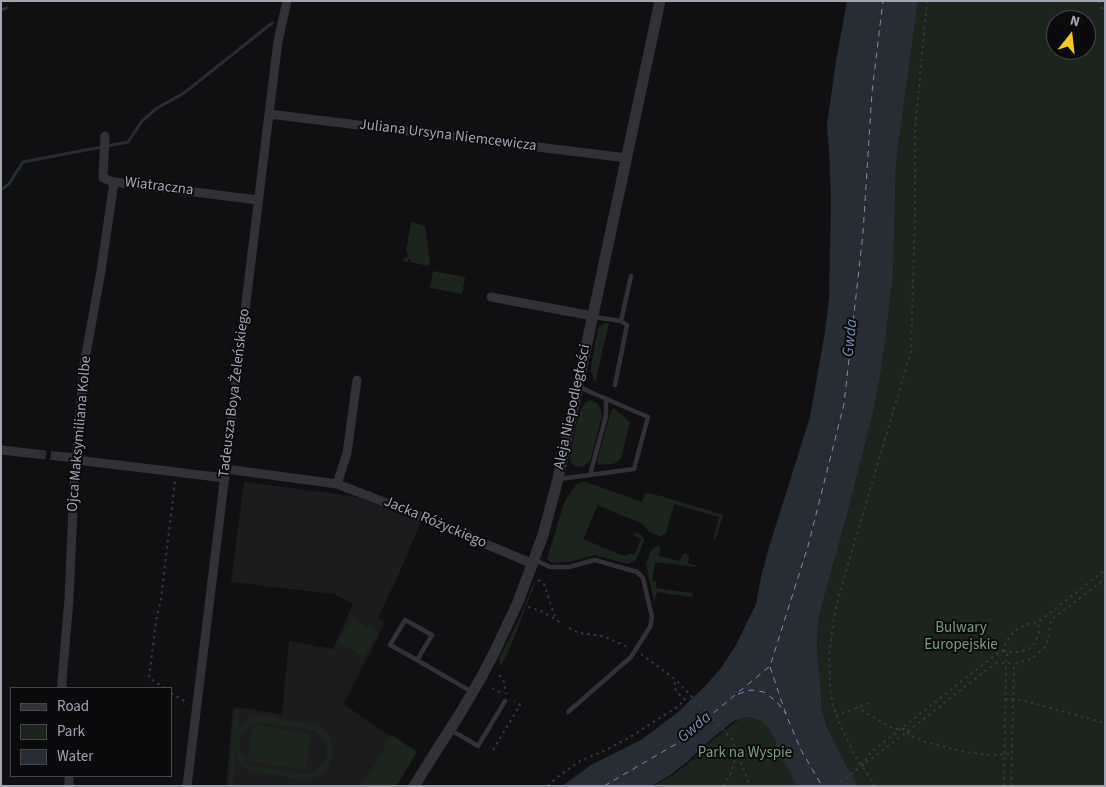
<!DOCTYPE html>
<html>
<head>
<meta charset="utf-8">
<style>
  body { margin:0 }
  #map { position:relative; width:1106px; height:787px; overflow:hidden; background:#101012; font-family:"Source Sans 3",sans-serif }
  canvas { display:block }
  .frame { position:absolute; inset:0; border:2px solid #a1a4b3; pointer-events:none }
  .legend { position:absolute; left:10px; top:687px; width:162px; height:90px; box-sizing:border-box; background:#0b0b0d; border:1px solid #47484f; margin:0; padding:6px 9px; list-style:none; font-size:15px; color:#a1a4b3 }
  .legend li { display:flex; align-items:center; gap:10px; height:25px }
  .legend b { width:25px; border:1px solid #47484f }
  .north { position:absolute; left:1046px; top:10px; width:50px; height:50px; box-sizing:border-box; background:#0b0b0d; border:1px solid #47484f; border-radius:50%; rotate:16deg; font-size:14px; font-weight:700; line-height:20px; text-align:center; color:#a1a4b3 }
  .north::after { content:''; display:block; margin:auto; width:18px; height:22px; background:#f6c924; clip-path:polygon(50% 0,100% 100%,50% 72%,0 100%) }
</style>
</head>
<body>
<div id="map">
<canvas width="1106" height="787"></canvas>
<div class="frame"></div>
<ul class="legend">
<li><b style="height:6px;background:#313137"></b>Road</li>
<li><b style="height:14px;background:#1c241e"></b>Park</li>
<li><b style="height:14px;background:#262d35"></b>Water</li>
</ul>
<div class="north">N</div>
</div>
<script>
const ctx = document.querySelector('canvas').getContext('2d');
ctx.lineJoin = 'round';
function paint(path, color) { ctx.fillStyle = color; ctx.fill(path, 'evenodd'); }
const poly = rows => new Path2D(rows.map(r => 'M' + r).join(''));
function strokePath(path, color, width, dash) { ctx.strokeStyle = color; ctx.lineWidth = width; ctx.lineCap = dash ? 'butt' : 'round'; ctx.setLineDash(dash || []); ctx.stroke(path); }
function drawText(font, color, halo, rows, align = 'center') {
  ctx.font = font + ' "Source Sans 3",sans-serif'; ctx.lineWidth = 4; ctx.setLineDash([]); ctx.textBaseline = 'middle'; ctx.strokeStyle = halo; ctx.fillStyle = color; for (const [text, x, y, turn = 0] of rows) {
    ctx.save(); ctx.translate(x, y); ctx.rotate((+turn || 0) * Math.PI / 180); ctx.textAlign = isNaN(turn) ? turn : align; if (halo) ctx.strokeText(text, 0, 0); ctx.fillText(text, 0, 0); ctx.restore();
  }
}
paint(poly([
  [244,482,354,496,421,522,398,576,378,618,385,622,344,704,370,723,417,752,396,786,226,786,233,707,282,714,289,641,333,649,353,604,334,594,231,582]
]), '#1c1c1f');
paint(poly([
  [918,1,1105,1,1105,786,859,786,847,767,835,744,826,725,822,708,817,644,819,616,851,500,873,413,882,366,893,278,896,163],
  [1056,20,1086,20,1086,50,1056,50],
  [411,222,425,226,430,263,428,266,411,262,411,259,408,259,408,262,404,261,404,257,407,258,408,253,406,252],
  [433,271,465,277,462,294,430,288],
  [604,323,609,323,595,383,591,371,591,365,598,328],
  [591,400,598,404,601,410,602,416,590,461,584,466,576,467,571,463,570,457,578,417,582,407,586,402],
  [613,409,615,409,630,422,621,458,617,462,613,464,600,465,598,464,597,462,611,411],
  [582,482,586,482,642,502,645,493,661,496,723,515,715,541,713,540,719,517,674,504,666,533,662,536,659,536,650,532,642,524,598,505,583,539,624,556,628,554,635,554,641,539,634,536,634,534,635,533,640,534,644,539,644,542,635,561,628,564,595,555,569,562,552,563,549,561,547,559,563,506,566,499,577,484],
  [657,546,661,547,659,556,680,561,682,555,686,553,689,556,688,563,696,566,696,567,655,562,652,580,656,582,656,588,693,593,692,597,657,592,655,600,653,598,646,564,651,551,654,548],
  [534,582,535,583,512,643,501,667,499,659,521,615],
  [352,619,378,633,364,657,338,642],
  [234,710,239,710,238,729,248,719,255,716,262,716,314,724,319,726,327,733,332,743,333,752,330,764,325,772,318,777,312,779,304,780,250,771,241,765,235,755,233,786,229,786],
  [259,722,312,730,317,732,323,738,327,746,327,756,323,764,315,771,304,774,255,766,249,764,244,758,241,753,240,745,240,739,243,732,248,727],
  [750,717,761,721,767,726,773,736,779,753,797,786,654,786,671,776,690,762,710,742,730,726,738,720],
  [253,724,311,734,305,770,247,761],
  [392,735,417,752,396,786,362,786]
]), '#1c241e');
paint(poly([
  [847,1,918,1,896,163,893,278,882,366,873,413,851,500,819,616,817,644,822,708,826,725,847,767,859,786,797,786,779,753,773,736,767,726,761,721,750,717,736,720,727,726,707,743,687,762,669,776,652,786,562,786,591,765,641,740,677,713,705,686,721,668,736,645,756,604,761,577,769,547,810,417,825,332,829,299,831,199,829,150,827,125,836,61]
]), '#262d35');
strokePath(poly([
  [1,10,7,8],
  [1,190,9,184,23,162,128,142,142,121,157,108,184,93,272,23]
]), '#262d35', 3);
strokePath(poly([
  [770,667,787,717,801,750,822,786],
  [738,694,751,690,758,691,764,692,777,702,786,714],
  [604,786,676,744,770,666,808,546,844,404,863,233,872,92,883,1]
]), '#768eb0', 1, [6, 5]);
strokePath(poly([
  [37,454,56,456]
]), '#2d2e32', 9, [9, 4.5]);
strokePath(poly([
  [1099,1,1105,15],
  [538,580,544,584,556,620],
  [528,607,541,611,563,624],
  [569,628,579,633,603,636,628,647],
  [1003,651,1008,652,1020,652,1032,647,1039,634,1038,622],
  [641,654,676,680,732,739,750,786],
  [499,675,504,682,506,694],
  [165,688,149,678,156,621,161,599,175,481],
  [492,688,501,693],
  [171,693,188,703],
  [1005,699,1013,699,1021,700,1105,723],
  [856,707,894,729,905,729,910,735,925,742,965,752,990,755,1011,754],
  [836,716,869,703],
  [493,750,520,705,514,701],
  [862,766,870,753,995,655,1003,651,1005,644,1015,630,1027,624,1038,622,1105,570],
  [548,786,556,778,580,761,606,750,630,737,677,707,685,700,677,692,674,686,676,680],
  [723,786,730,775,734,763,737,751],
  [835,786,907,732,989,668,997,663,1009,663,1014,664],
  [875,786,853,752,839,722,833,706,830,689,829,657,833,623,839,595,911,351,915,215,915,129,927,1],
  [1004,786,1006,663,1008,652],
  [1011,786,1014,664,1028,660,1035,656,1045,647,1048,638,1051,620,1105,579]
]), '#37383e', 2, [2.5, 4]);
strokePath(poly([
  [594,317,621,321],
  [615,385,627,325,621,321,631,276],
  [590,475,606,416,606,399],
  [559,479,634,469,648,417,579,387],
  [535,560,550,567,569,567,595,560,637,572,643,578,652,617,650,627,631,657,568,712],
  [417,660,432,635,405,620,390,645,417,660,472,692],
  [451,730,478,746,505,701]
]), '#313137', 4.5);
strokePath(poly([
  [269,114,627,158],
  [105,136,103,178,114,182,258,200],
  [491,297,593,316],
  [1,450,37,454],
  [56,456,77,458],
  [77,460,225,478],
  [226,469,337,484,405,510,533,564],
  [337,484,347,453,357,380],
  [62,688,62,681,69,599,74,486,84,365,101,271,114,182],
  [69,776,69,786],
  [187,786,269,114,278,41,287,1]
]), '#313137', 9);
strokePath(poly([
  [414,786,461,712,482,676,495,651,518,602,543,535,558,479,660,1]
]), '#313137', 11);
drawText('15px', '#a1a4b3', '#0b0b0d', [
  ["Juliana Ursyna Niemcewicza",448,136,7],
  ["Wiatraczna",159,187,7],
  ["Tadeusza Boya Żeleńskiego",235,393,-83],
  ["Aleja Niepodległości",573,407,-78],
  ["Ojca Maksymiliana Kolbe",80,434,-85],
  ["Jacka Różyckiego",435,523,23]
]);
drawText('15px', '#779f7e', '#0b0b0d', [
  ["Bulwary",961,629],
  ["Europejskie",961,646],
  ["Park na Wyspie",745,754]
]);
drawText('italic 16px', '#768eb0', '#0b0b0d', [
  ["Gwda",851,338,-84],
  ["Gwda",695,728,-40]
]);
</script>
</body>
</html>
